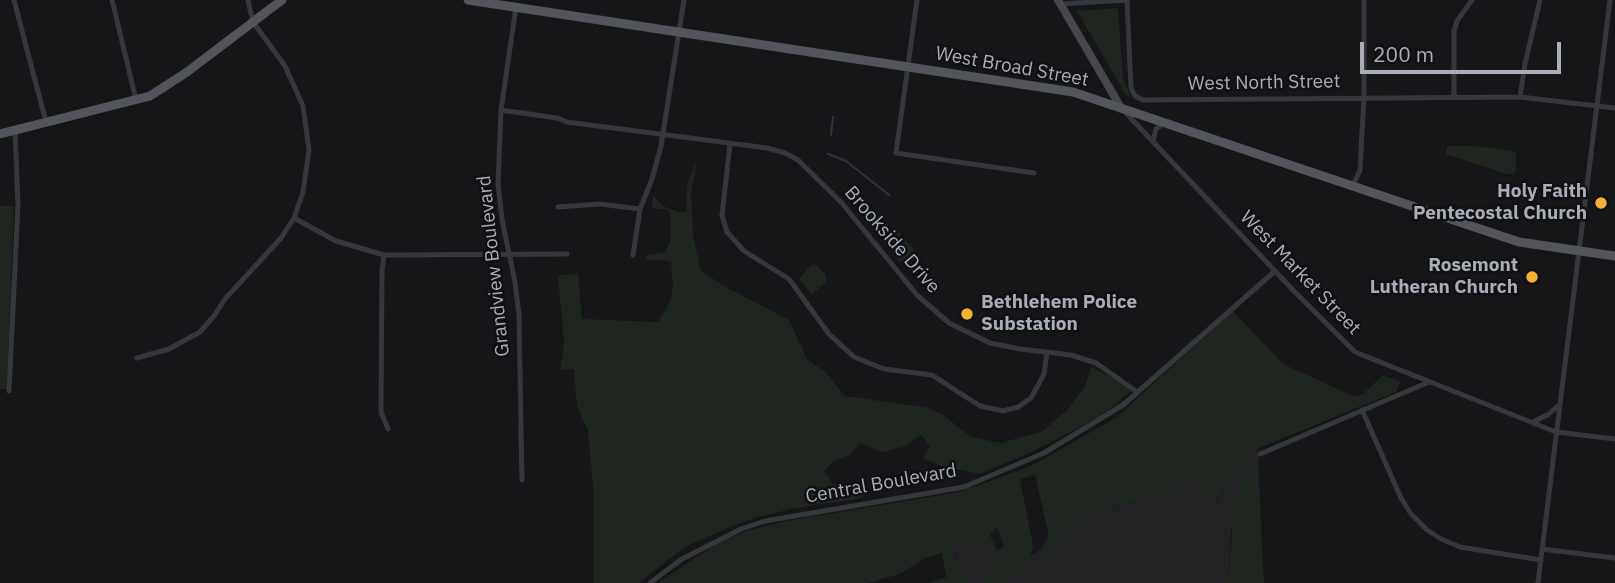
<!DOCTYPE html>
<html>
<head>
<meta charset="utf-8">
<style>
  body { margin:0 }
  #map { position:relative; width:1615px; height:583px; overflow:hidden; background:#161618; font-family:"IBM Plex Sans",sans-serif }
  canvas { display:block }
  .scale { position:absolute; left:1360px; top:42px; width:201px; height:32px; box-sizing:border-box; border:4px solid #a8adb8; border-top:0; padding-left:9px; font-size:21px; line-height:24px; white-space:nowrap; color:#a8adb8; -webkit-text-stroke:5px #111113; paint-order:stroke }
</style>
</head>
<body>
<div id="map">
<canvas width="1615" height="583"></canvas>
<div class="scale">200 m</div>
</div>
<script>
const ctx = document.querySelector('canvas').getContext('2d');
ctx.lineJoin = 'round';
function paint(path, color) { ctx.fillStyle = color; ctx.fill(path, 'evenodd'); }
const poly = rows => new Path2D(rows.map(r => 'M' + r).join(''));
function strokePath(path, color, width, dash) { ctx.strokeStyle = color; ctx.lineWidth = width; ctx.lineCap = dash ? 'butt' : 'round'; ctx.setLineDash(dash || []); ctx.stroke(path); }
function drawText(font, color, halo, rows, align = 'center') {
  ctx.font = font + ' "IBM Plex Sans",sans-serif'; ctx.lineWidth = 5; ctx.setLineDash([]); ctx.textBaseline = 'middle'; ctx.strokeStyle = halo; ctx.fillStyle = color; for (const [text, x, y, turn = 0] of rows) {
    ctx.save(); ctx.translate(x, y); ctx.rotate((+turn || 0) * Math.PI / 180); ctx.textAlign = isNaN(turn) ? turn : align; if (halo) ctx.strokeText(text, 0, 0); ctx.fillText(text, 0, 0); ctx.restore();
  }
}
paint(poly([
  [1259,448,1258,463,1245,475,1231,529,1228,583,1002,583,1023,572,1023,560,1041,549,1056,554,1064,538,1080,518,1117,505,1160,497,1163,490,1183,474,1197,478,1203,493,1217,502,1225,487,1247,458],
  [990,535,997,551,993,566,981,569,986,583,968,583,966,575,954,564,956,539,981,546]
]), '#222225');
paint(poly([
  [1118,8,1123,78,1131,97,1126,95,1077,11],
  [1449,146,1474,146,1513,151,1516,154,1516,170,1513,174,1507,174,1446,154,1447,147],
  [697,160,691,194,693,233,700,270,724,286,789,320,807,359,825,372,845,396,930,408,946,417,971,437,1001,443,1043,431,1067,410,1085,387,1091,367,1113,378,1131,391,1108,411,1071,432,1032,452,980,474,943,467,923,458,930,446,921,435,903,447,882,452,860,443,851,454,833,462,824,471,833,484,862,483,863,498,795,508,748,520,686,546,639,583,593,583,593,485,588,430,577,407,574,369,560,370,564,343,558,275,578,274,582,319,658,322,671,300,673,285,671,264,668,261,644,259,648,255,665,252,671,240,671,219,669,210,652,208,653,196,665,207,678,212,687,212,687,185],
  [0,206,14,206,7,389,0,389],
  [898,231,916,252,901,263,884,242],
  [815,264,826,275,826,282,812,295,799,279,811,265],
  [1233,311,1283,364,1355,397,1363,394,1383,375,1400,382,1396,392,1259,448,1247,458,1225,487,1216,502,1203,493,1197,478,1184,474,1179,491,1168,486,1163,490,1160,497,1117,505,1080,518,1064,538,1056,555,1041,549,1049,536,1035,475,1020,479,1033,546,1030,558,1023,560,1023,572,1002,583,986,583,981,569,993,566,997,551,1004,546,997,527,981,546,956,540,954,564,966,575,968,583,929,583,946,577,942,553,925,558,900,574,868,583,657,583,718,543,746,531,786,521,959,492,1031,466,1117,417],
  [1258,463,1264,583,1228,583,1234,504,1245,475]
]), '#1e261f');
strokePath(poly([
  [831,135,833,117],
  [828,154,846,161,889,195]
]), '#2c353c', 2);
strokePath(poly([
  [14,0,46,122],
  [112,0,136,100],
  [917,0,896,153,1034,173],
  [1127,0,1131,88,1135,96,1143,100,1520,97,1615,108],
  [1060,4,1128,0],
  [516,7,501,110,498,184,502,219,515,282,519,315,522,480],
  [1454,96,1454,31,1457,21,1472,0],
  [1520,97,1525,64,1540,0],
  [501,110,557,118,567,122,767,148,785,153,798,160,841,202,917,295,949,323,990,343,1020,349,1071,355,1096,363,1137,392],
  [1124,111,1293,290,1355,352,1556,432,1615,439],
  [1153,142,1156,129,1165,122],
  [730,144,722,215,727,232,744,251,789,279,829,334,854,357,884,369,932,375,980,406,1003,411,1018,407,1031,398,1044,374,1047,352],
  [1353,186,1360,170,1364,97,1364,0],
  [558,207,600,204,640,209],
  [294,218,336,241,384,255,567,254],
  [384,255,382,270,381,412,388,429],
  [633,255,640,209,652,179,661,146,684,0],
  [137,358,169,349,200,332,214,316,225,299,281,238,294,218,303,192,309,150,303,106,285,66,253,22,248,0],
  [9,391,18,204,15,130],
  [1362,410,1401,498,1411,514,1427,530,1441,539,1460,547,1541,560],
  [1533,422,1549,414,1560,404],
  [1260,454,1429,382],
  [1542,549,1615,558],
  [650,583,682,559,741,529,765,521,964,487,1044,453,1123,405,1275,271],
  [1538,583,1610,0]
]), '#37383d', 5);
strokePath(poly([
  [1058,0,1120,106]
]), '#45474d', 8);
strokePath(poly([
  [468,0,1073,92,1519,242,1615,256],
  [0,134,150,96,187,72,282,0]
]), '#53555c', 9);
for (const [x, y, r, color] of [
  [1601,203,7,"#f2b134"],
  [1532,277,7,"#f2b134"],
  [967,314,7,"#f2b134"]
]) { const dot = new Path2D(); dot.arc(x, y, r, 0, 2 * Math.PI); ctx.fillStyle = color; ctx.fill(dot); strokePath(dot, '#111113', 2.5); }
drawText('19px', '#a8adb8', '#111113', [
  ["West Broad Street",1012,67,10],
  ["West North Street",1264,83,-1],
  ["Brookside Drive",892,240,49],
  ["Grandview Boulevard",494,266,-96],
  ["West Market Street",1300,273,46],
  ["Central Boulevard",881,484,-10]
]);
drawText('bold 19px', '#a8adb8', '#111113', [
  ["Holy Faith",1587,192],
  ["Pentecostal Church",1587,214],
  ["Rosemont",1518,266],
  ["Lutheran Church",1518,288],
  ["Bethlehem Police",981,303,"left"],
  ["Substation",981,325,"left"]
], 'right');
</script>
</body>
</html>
